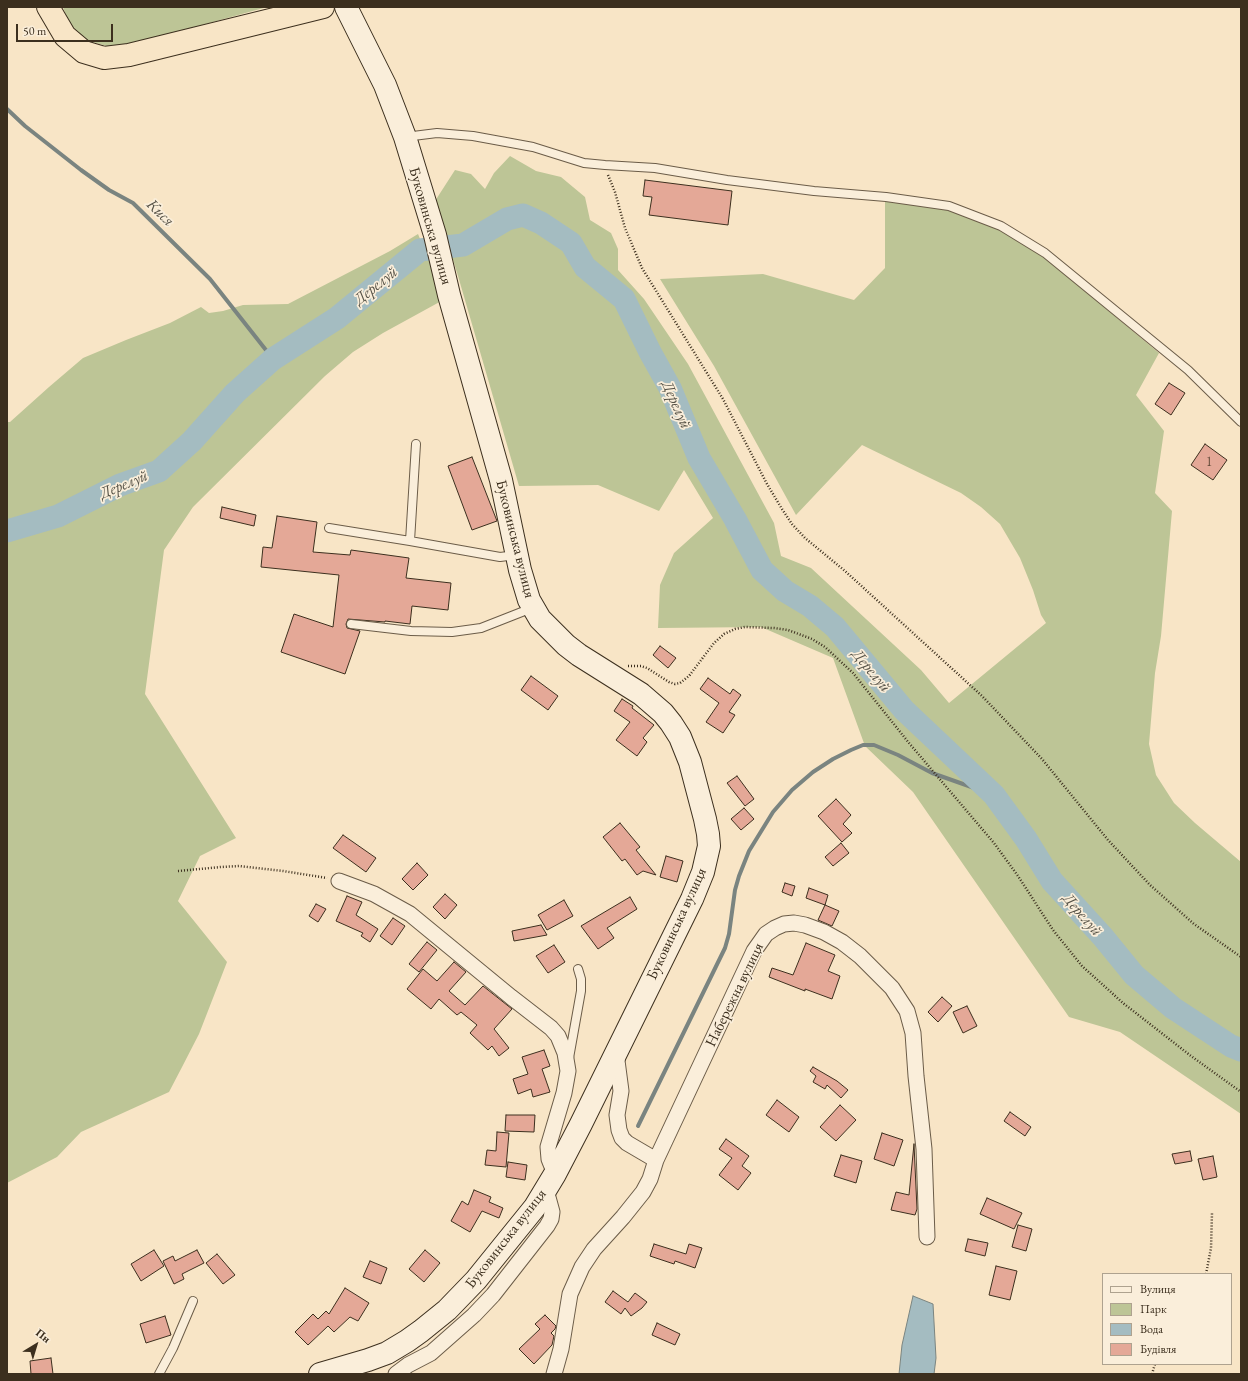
<!DOCTYPE html>
<html>
<head>
<meta charset="utf-8">
<style>
  body { margin:0 }
  #map { position:relative; width:1248px; height:1381px; overflow:hidden; background:#f8e5c6; font-family:"EB Garamond",serif }
  canvas { display:block }
  .frame { position:absolute; inset:0; border:8px solid #3c2f1e; pointer-events:none }
  .legend { position:absolute; left:1102px; top:1273px; width:130px; height:92px; box-sizing:border-box; background:#faeeda; border:1px solid #aea28f; margin:0; padding:5px 7px; list-style:none; font-size:12px; color:#3c2f1e }
  .legend li { display:flex; align-items:center; gap:8px; height:20px }
  .legend b { width:20px; border:1px solid #aea28f }
  .north { position:absolute; left:16px; top:1325px; width:40px; height:40px; -webkit-text-stroke:3px #faeeda; paint-order:stroke; rotate:38deg; font-size:11px; font-weight:700; line-height:16px; text-align:center; color:#3c2f1e }
  .north::after { content:''; display:block; margin:auto; width:14px; height:18px; background:#3c2f1e; clip-path:polygon(50% 0,100% 100%,50% 72%,0 100%) }
  .scale { position:absolute; left:16px; top:24px; width:97px; height:18px; box-sizing:border-box; border:2px solid #3c2f1e; border-top:0; padding-left:5px; font-size:12px; line-height:14px; white-space:nowrap; color:#3c2f1e; -webkit-text-stroke:3px #faeeda; paint-order:stroke }
</style>
</head>
<body>
<div id="map">
<canvas width="1248" height="1381"></canvas>
<div class="frame"></div>
<ul class="legend">
<li><b style="height:5px;background:#faeeda"></b>Вулиця</li>
<li><b style="height:11px;background:#bdc596"></b>Парк</li>
<li><b style="height:11px;background:#a4bcc1"></b>Вода</li>
<li><b style="height:11px;background:#e4a897"></b>Будівля</li>
</ul>
<div class="north">Пн</div>
<div class="scale">50 m</div>
</div>
<script>
const ctx = document.querySelector('canvas').getContext('2d');
ctx.lineJoin = 'round';
function paint(path, color) { ctx.fillStyle = color; ctx.fill(path, 'evenodd'); }
const poly = rows => new Path2D(rows.map(r => 'M' + r).join(''));
function strokePath(path, color, width, dash) { ctx.strokeStyle = color; ctx.lineWidth = width; ctx.lineCap = dash ? 'butt' : 'round'; ctx.setLineDash(dash || []); ctx.stroke(path); }
function drawText(font, color, halo, rows, align = 'center') {
  ctx.font = font + ' "EB Garamond",serif'; ctx.lineWidth = 3.5; ctx.setLineDash([]); ctx.textBaseline = 'middle'; ctx.strokeStyle = halo; ctx.fillStyle = color; for (const [text, x, y, turn = 0] of rows) {
    ctx.save(); ctx.translate(x, y); ctx.rotate((+turn || 0) * Math.PI / 180); ctx.textAlign = isNaN(turn) ? turn : align; if (halo) ctx.strokeText(text, 0, 0); ctx.fillText(text, 0, 0); ctx.restore();
  }
}
paint(poly([
  [63,7,267,7,141,42,110,47,86,40,70,27],
  [510,156,536,171,561,177,585,197,590,220,611,233,618,249,618,270,644,299,688,364,774,523,781,556,811,568,921,670,949,703,1046,623,1041,615,1033,590,1020,558,1000,524,981,507,961,493,862,445,796,515,714,366,660,279,763,274,854,300,885,268,885,201,948,210,999,229,1043,256,1159,353,1136,395,1164,431,1155,493,1172,511,1161,636,1155,673,1149,744,1156,775,1174,803,1195,823,1241,862,1241,1114,1120,1032,1069,1017,913,792,865,746,833,658,761,627,658,628,660,585,674,553,713,518,684,470,659,511,598,485,519,486,458,276,435,201,455,170,471,174,485,189,494,173],
  [418,234,445,299,383,333,353,352,325,376,193,507,164,550,145,694,236,838,200,856,178,901,227,962,199,1034,181,1069,169,1092,81,1132,57,1157,7,1183,7,422,10,422,49,387,83,358,126,340,170,323,201,307,209,313,223,311,243,305,288,304,390,251]
]), '#bdc596');
const water = poly([
  [913,1296,933,1304,936,1358,934,1374,899,1374,902,1345,913,1296]
]);
paint(water, '#a4bcc1');
strokePath(water, '#7a8480', 1);
strokePath(poly([
  [7,109,25,126,81,170,109,190,133,203,210,279,273,359],
  [638,1126,725,948,729,934,735,890,739,876,749,851,773,812,792,790,813,772,833,759,851,750,863,745,874,745,898,755,932,773,994,795]
]), '#7a8480', 4);
strokePath(poly([
  [7,531,58,516,120,485,159,471,192,441,235,393,273,359,337,318,420,250,463,245,507,219,523,215,541,223,571,243,585,267,624,299,650,352,670,388,699,458,735,519,762,570,785,591,810,606,835,627,904,710,994,795,1026,839,1052,881,1103,937,1134,975,1173,1008,1231,1046,1241,1050]
]), '#a4bcc1', 23);
const building = poly([
  [645,180,732,191,728,225,649,215,652,197,643,196,645,180],
  [1169,383,1185,393,1171,415,1155,404,1169,383],
  [1205,444,1227,460,1213,480,1191,465,1205,444],
  [472,457,497,521,472,530,448,466,472,457],
  [222,507,256,515,254,526,220,518,222,507],
  [277,516,317,522,313,552,350,555,351,550,409,558,406,578,451,583,448,610,412,606,410,624,385,621,385,622,348,619,346,624,347,628,360,631,345,674,281,652,294,614,333,627,339,575,261,567,263,547,272,548,277,516],
  [660,646,676,658,668,668,653,655,660,646],
  [531,676,558,696,548,710,521,690,531,676],
  [708,678,730,694,733,689,741,695,729,712,735,715,723,733,706,722,719,703,700,689,708,678],
  [622,699,633,706,632,708,654,725,643,738,647,742,637,756,616,740,630,722,614,711,622,699],
  [737,776,754,799,745,806,727,783,737,776],
  [836,799,851,815,843,824,852,833,842,842,818,816,836,799],
  [744,808,754,819,741,830,731,819,744,808],
  [620,823,640,847,636,850,656,875,643,871,637,875,625,859,622,861,603,837,620,823],
  [343,835,376,858,366,872,333,848,343,835],
  [841,843,849,853,833,866,825,857,841,843],
  [666,856,683,861,677,882,660,877,666,856],
  [417,863,428,875,413,890,402,879,417,863],
  [785,883,795,886,792,896,782,892,785,883],
  [809,888,828,895,825,905,806,898,809,888],
  [445,894,457,905,445,919,433,907,445,894],
  [347,896,362,902,356,915,378,929,370,942,361,936,363,933,336,921,347,896],
  [630,897,637,909,607,928,614,938,598,949,581,926,630,897],
  [564,900,573,916,547,930,538,915,564,900],
  [316,904,326,909,318,922,309,916,316,904],
  [825,905,839,911,832,926,818,920,825,905],
  [393,918,405,926,392,945,380,936,393,918],
  [541,925,547,935,514,941,512,931,541,925],
  [427,942,437,950,419,972,409,964,427,942],
  [806,943,835,955,828,971,840,976,832,999,805,989,805,991,769,977,772,968,793,975,806,943],
  [554,945,565,962,548,973,536,956,554,945],
  [454,962,466,972,449,991,465,1005,483,986,512,1009,494,1029,509,1048,499,1056,492,1046,488,1050,470,1033,477,1025,461,1012,457,1015,439,999,431,1009,407,989,423,969,437,981,454,962],
  [942,997,952,1006,938,1022,928,1012,942,997],
  [967,1006,977,1026,963,1033,953,1012,967,1006],
  [544,1050,550,1066,542,1069,550,1092,533,1097,531,1089,518,1094,513,1079,528,1074,522,1057,544,1050],
  [813,1067,837,1081,848,1090,841,1098,827,1085,825,1089,813,1082,816,1076,810,1071,813,1067],
  [777,1100,799,1117,789,1132,766,1115,777,1100],
  [840,1105,856,1120,836,1141,820,1127,840,1105],
  [1010,1112,1031,1127,1025,1136,1004,1121,1010,1112],
  [506,1115,535,1115,534,1132,505,1131,506,1115],
  [497,1132,509,1133,506,1167,485,1165,487,1150,496,1151,497,1132],
  [882,1133,903,1140,894,1166,874,1159,882,1133],
  [726,1139,749,1156,742,1166,751,1173,738,1190,719,1175,732,1158,719,1149,726,1139],
  [914,1144,917,1209,915,1215,891,1210,896,1192,909,1195,914,1144],
  [1190,1151,1192,1161,1175,1164,1172,1154,1190,1151],
  [841,1155,862,1161,856,1183,834,1176,841,1155],
  [1213,1156,1217,1177,1203,1180,1198,1159,1213,1156],
  [508,1162,527,1165,525,1180,506,1177,508,1162],
  [474,1190,491,1197,489,1202,503,1208,499,1218,482,1211,470,1232,451,1221,462,1201,468,1205,474,1190],
  [987,1198,1022,1213,1014,1229,980,1214,987,1198],
  [1018,1225,1032,1229,1026,1251,1012,1247,1018,1225],
  [968,1239,988,1243,985,1256,965,1251,968,1239],
  [654,1244,686,1254,689,1244,702,1248,695,1268,675,1261,674,1264,650,1256,654,1244],
  [154,1250,164,1266,141,1281,131,1264,154,1250],
  [197,1250,204,1263,182,1274,184,1279,174,1284,163,1261,173,1256,175,1261,197,1250],
  [425,1250,440,1263,424,1282,409,1269,425,1250],
  [217,1254,235,1275,223,1284,206,1263,217,1254],
  [370,1261,387,1268,381,1284,363,1277,370,1261],
  [996,1266,1017,1271,1010,1300,989,1295,996,1266],
  [345,1288,369,1303,358,1321,350,1317,334,1332,328,1326,308,1345,295,1332,313,1314,318,1319,326,1311,329,1314,345,1288],
  [613,1291,628,1302,635,1293,647,1302,642,1308,631,1316,625,1308,621,1314,605,1302,613,1291],
  [545,1315,556,1326,555,1329,551,1333,554,1336,552,1345,534,1364,519,1349,540,1329,535,1324,545,1315],
  [165,1316,171,1335,146,1343,140,1324,165,1316],
  [657,1323,680,1334,675,1345,652,1335,657,1323],
  [51,1358,53,1374,31,1374,30,1361,51,1358]
]);
paint(building, '#e4a897');
strokePath(building, '#3c2f1e', 1);
const lane = poly([
  [405,137,437,133,473,136,533,147,584,163,605,165,655,168,727,180,814,191,886,197,949,206,1001,226,1045,253,1188,370,1241,422],
  [416,444,410,541,500,557,516,555],
  [329,528,410,541],
  [351,624,411,631,452,632,481,628,532,608],
  [569,1058,581,991,581,979,578,969],
  [159,1374,173,1348,193,1301]
]);
const street = poly([
  [339,881,374,894,410,914,511,997,551,1028,558,1036,565,1053,568,1071,564,1093,548,1147,549,1159,555,1174],
  [616,1053,621,1091,617,1115,619,1130,622,1138,627,1143,656,1160],
  [396,1374,408,1365,431,1353,474,1315,493,1295,547,1226,551,1219,552,1212,546,1190],
  [554,1374,561,1349,570,1294,582,1267,594,1249,623,1217,643,1192,650,1179,656,1160,754,951,766,934,775,928,784,924,794,923,805,925,824,932,842,942,860,956,892,988,907,1011,913,1033,916,1076,924,1149,927,1237]
]);
const secondary = poly([
  [320,1374,368,1360,387,1353,407,1341,421,1331,447,1310,476,1280,535,1207,555,1174,581,1124,692,899,703,872,709,846,708,834,705,819,690,762,680,737,671,723,663,713,641,694,579,655,566,645,540,619,529,600,520,570,501,480,449,295,435,235,405,137,385,85,346,7]
]);
const highway = poly([
  [48,7,65,36,84,52,104,58,129,55,323,7]
]);
strokePath(lane, '#6b5c48', 10);
strokePath(street, '#6b5c48', 17);
strokePath(secondary, '#3c2f1e', 24);
strokePath(highway, '#3c2f1e', 24);
strokePath(poly([
  [608,175,615,192,625,228,642,268,723,399,767,484,782,509,792,524,805,538,845,571,982,696,1042,759,1108,840,1150,885,1194,924,1241,957],
  [628,666,641,666,647,668,669,682,675,684,680,683,689,676,714,643,724,634,735,629,745,627,774,628,788,630,812,639,825,647,853,673,909,743,994,843,1018,876,1053,930,1082,966,1123,1003,1191,1056,1241,1092],
  [178,871,221,867,239,866,283,871,327,878],
  [1206,1274,1211,1248,1212,1213],
  [1152,1374,1155,1364]
]), '#3c2f1e', 2.5, [1, 2]);
strokePath(lane, '#faeeda', 8);
strokePath(street, '#faeeda', 15);
strokePath(secondary, '#faeeda', 22);
strokePath(highway, '#f8e5c6', 22);
drawText('13px', '#664d3c', null, [
  ["1",1209,462]
]);
drawText('15px', '#3c2f1e', '#faeeda', [
  ["Буковинська вулиця",430,226,74],
  ["Буковинська вулиця",515,539,76],
  ["Буковинська вулиця",677,924,-65],
  ["Набережна вулиця",735,995,-64],
  ["Буковинська вулиця",506,1239,-52]
]);
drawText('italic 16px', '#565247', '#faeeda', [
  ["Кися",160,213,44],
  ["Дерелуй",376,286,-39],
  ["Дерелуй",676,405,66],
  ["Дерелуй",124,485,-23],
  ["Дерелуй",871,671,50],
  ["Дерелуй",1082,915,49]
]);
</script>
</body>
</html>
